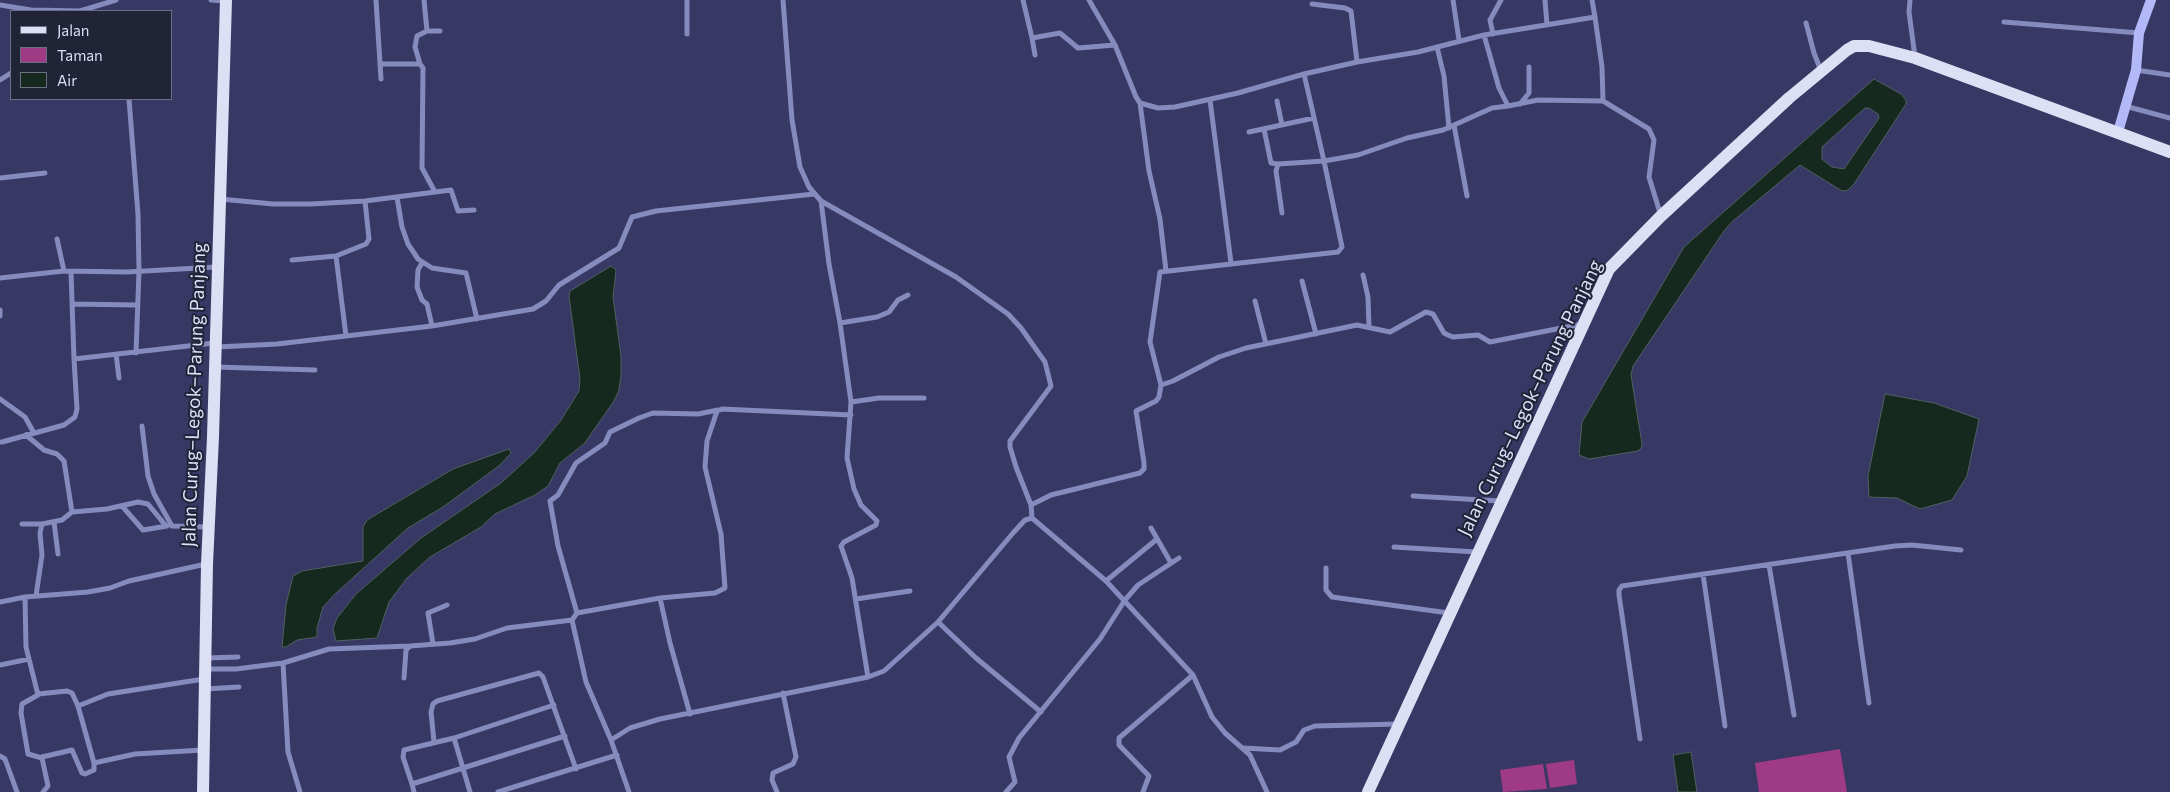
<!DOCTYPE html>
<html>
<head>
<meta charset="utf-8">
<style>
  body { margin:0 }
  #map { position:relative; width:2170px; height:792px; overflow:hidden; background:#373964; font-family:Commissioner,sans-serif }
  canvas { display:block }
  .legend { position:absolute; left:10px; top:10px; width:162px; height:90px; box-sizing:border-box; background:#212337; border:1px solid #6b6e85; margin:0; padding:6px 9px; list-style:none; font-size:15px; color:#dbdff9 }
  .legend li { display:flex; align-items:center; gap:10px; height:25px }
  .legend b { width:25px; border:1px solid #6b6e85 }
</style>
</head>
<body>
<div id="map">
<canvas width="2170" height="792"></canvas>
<ul class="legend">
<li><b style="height:6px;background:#dddff4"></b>Jalan</li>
<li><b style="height:14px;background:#9f3a84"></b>Taman</li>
<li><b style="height:14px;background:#15291f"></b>Air</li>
</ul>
</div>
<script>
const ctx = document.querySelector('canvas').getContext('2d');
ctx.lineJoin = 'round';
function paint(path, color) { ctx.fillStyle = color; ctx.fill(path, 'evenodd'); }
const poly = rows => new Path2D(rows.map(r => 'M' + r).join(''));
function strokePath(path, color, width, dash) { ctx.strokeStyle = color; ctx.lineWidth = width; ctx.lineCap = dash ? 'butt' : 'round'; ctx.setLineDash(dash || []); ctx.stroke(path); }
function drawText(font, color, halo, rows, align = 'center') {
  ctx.font = font + ' Commissioner,sans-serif'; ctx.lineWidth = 4; ctx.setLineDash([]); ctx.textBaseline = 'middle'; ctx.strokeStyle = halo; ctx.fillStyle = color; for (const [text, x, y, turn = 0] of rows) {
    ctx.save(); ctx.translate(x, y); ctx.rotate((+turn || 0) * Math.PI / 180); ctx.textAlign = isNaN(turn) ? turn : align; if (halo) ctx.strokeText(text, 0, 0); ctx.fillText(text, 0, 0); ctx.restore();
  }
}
paint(poly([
  [1840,749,1847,792,1759,792,1755,763],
  [1574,760,1577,784,1550,788,1546,764],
  [1543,764,1547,789,1503,792,1500,770]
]), '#9f3a84');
const water = poly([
  [1874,79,1901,94,1906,100,1906,104,1854,184,1848,190,1842,191,1800,165,1733,221,1724,231,1633,366,1631,375,1642,444,1641,448,1638,451,1589,459,1579,455,1582,422,1684,247,1874,79],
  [1865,108,1869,108,1878,114,1879,118,1844,169,1832,167,1822,159,1822,147,1865,108],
  [611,266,616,270,613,297,621,356,621,375,619,390,614,401,593,431,585,443,560,463,548,486,535,495,495,514,481,527,430,557,407,578,389,602,377,638,336,641,333,629,337,618,356,594,421,538,501,483,535,452,561,420,579,391,580,379,569,296,570,291,611,266],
  [1885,394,1934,403,1979,419,1967,476,1952,500,1920,509,1897,498,1869,497,1868,476,1885,394],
  [509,449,511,453,500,465,443,507,408,528,335,594,323,607,317,628,317,637,297,640,286,647,282,647,286,605,293,576,302,571,363,561,363,527,367,520,453,469,509,449],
  [1691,752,1697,792,1678,792,1673,755,1691,752]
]);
paint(water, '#15291f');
strokePath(water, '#506060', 1);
strokePath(poly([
  [211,0,225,1],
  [376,0,381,79],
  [424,0,427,31],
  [687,0,687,34],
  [783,0,792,120,800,167,809,187,821,201,956,277,1008,314,1021,328,1045,362,1051,386,1010,441,1010,447,1016,467,1031,505,1032,518,1106,581,1193,675,1212,717,1225,733,1250,755,1267,792],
  [1023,0,1032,38,1060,33,1078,48,1115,45],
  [1089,0,1115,45,1136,97,1140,103,1158,108,1175,107,1238,93,1304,74,1357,62,1418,52,1484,35,1499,88,1508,106,1538,100,1603,101,1649,129,1654,140,1649,177,1661,216],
  [1453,0,1459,40],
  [1545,0,1547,25],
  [1592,0,1595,17],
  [1910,0,1909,12,1915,57],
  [1312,4,1345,8,1351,11,1357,62],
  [0,5,31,10,80,11,116,0],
  [2004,22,2139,33],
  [1806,23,1814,53,1821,71],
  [1493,34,1490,20,1501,0],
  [1484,35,1595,17,1602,67,1603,101],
  [1032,38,1035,55],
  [1437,47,1444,76,1449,128],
  [381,64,420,64,423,68,422,168,435,192],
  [420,64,415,47,417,36,427,31,440,31],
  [2136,70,2170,75],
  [0,80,11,73],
  [129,99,138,214,139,271,136,353],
  [1210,100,1231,263],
  [1277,101,1282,125],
  [1140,103,1149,171,1160,219,1166,271],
  [1520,104,1529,93,1529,67],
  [2125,106,2170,118],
  [1454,125,1467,196],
  [1264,129,1271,163,1278,164],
  [1249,132,1314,118],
  [0,178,45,173],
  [397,197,402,227,408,244,418,259,432,268,466,273,477,319],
  [220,199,273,204,311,204,365,201,451,190,458,211,474,210],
  [821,201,829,264,840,323],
  [1282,213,1276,171,1278,164,1324,161,1304,74],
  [57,239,64,271],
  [336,256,346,336],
  [292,260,336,256,366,244,369,239,365,201],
  [422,263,418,270,417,287,422,300,427,304,432,326],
  [71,272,74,359,214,343],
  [1363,275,1368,297,1369,327],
  [0,278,64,271,127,272,216,267],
  [1302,281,1316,334],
  [1255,301,1266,344],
  [72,304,137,305],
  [0,310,0,316],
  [217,347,277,344,432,326,533,309,546,301,559,285,619,248,632,217,656,211,814,194],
  [116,354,119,378],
  [215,367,315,370],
  [1161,385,1150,342,1160,272,1338,252,1342,247,1324,161,1358,155,1407,138,1443,130,1492,108,1508,106],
  [0,399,25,417,34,433],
  [851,402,879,398,924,398],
  [142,426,148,476,154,494,172,526,208,527],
  [26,435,44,450,57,454,64,461,72,512],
  [2,442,64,425,75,417,77,409,74,359],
  [1413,496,1500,501],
  [1031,505,1051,495,1140,473,1144,469,1144,463,1136,411,1156,401,1159,397,1161,385,1173,381,1219,357,1246,348,1357,325,1390,332,1426,312,1433,314,1444,333,1448,335,1453,337,1478,335,1490,342,1582,324],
  [122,506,143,530,167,526],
  [54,522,58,554],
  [22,524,42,524,40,533,42,555,36,596],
  [42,524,62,520,72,512,107,509,138,502,148,504,166,526],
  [1151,528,1171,563],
  [1394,547,1477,552],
  [1848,553,1869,703],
  [1769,565,1794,715],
  [1326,568,1326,590,1332,597,1449,613],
  [1703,574,1725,726],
  [1106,581,1157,539],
  [25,597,26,647,38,695,22,704,21,713,28,754,42,758,48,786,43,792],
  [856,599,910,591],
  [0,602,25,597,88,592,110,588,129,581,206,564],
  [577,613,558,546,550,501,558,495,576,463,605,443,610,432,639,418,653,413,698,414,718,410],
  [938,622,976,658,1041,712],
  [433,644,428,613,447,605],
  [207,658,238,657],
  [283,663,288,752,300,792],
  [0,665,29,659],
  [206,669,236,669,283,663,329,649,410,646],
  [868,677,852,578,841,546,844,542,876,525,877,521,861,505,854,489,847,458,851,402,840,323,877,317,889,312,898,300,908,295],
  [404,678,406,650,410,646,450,643,475,639,507,628,572,620],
  [205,689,239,687],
  [38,694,67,691,72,693,78,706,94,763,135,754,203,750],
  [78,706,108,694,204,679],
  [690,714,670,643,660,598,715,593,725,588,721,534,705,467,707,441,717,411,722,409,851,415],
  [454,738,470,792],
  [1640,739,1619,595,1619,590,1622,586,1895,546,1912,545,1961,550],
  [611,740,630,728,660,719,868,677,884,671,938,622,1013,533,1025,520,1032,518],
  [434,742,431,712,433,704,437,701,539,673,543,677,576,769],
  [1243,748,1280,750,1296,742,1304,730,1315,726,1398,724],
  [0,756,5,759,17,792],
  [42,757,72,750,82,773,85,774,94,770,94,762],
  [412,784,403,757,404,750,454,738,554,705],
  [414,792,412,784,565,736],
  [498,792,617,755],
  [629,792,611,740,586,682,572,620,577,613,660,598],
  [777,792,772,780,773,773,793,764,796,757,783,693],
  [1006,792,1015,782,1009,757,1019,738,1100,639,1125,600,1138,585,1179,558],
  [1143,792,1149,776,1119,745,1119,738,1193,675]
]), '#868bbe', 5);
strokePath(poly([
  [2118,132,2136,70,2139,33,2151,0]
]), '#b2b8f8', 10);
strokePath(poly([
  [203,792,207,564,213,437,226,0],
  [1368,792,1609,269,1661,216,1789,98,1847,50,1854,46,1869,46,1915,58,2170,152]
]), '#dddff4', 12);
drawText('19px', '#dbdff9', '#212337', [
  ["Jalan Curug–Legok–Parung Panjang",194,395,-88],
  ["Jalan Curug–Legok–Parung Panjang",1530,398,-64]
]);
</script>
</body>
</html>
